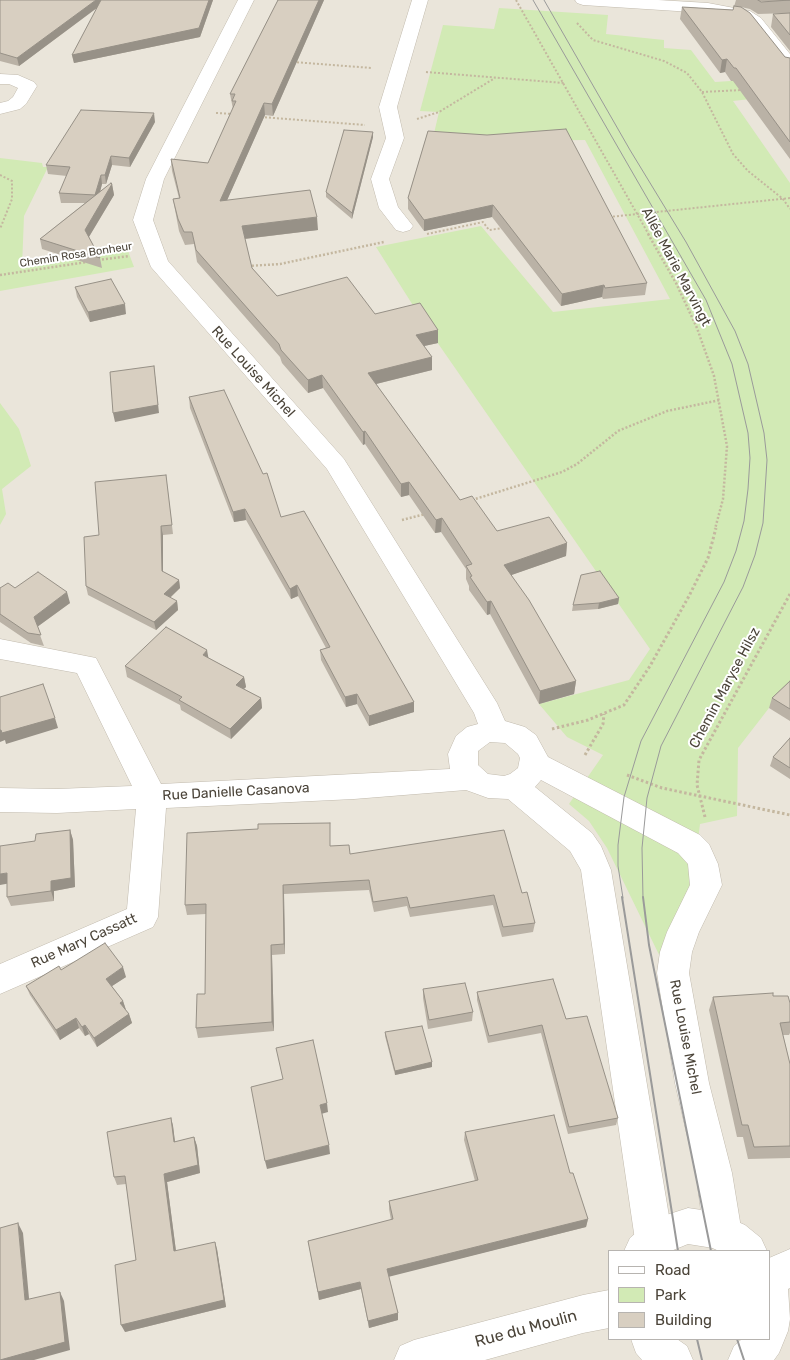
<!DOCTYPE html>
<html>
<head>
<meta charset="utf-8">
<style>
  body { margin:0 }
  #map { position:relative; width:790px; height:1360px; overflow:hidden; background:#f6f3ec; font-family:Rubik,sans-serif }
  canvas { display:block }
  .legend { position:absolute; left:608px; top:1250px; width:162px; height:90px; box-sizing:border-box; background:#fff; border:1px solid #b7b4b0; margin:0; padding:6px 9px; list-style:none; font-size:15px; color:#4b4439 }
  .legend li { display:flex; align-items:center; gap:10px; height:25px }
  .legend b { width:25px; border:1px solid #b7b4b0 }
</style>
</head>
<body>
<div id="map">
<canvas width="790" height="1360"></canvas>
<ul class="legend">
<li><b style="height:6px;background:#fff"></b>Road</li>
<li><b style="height:14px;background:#d2eab5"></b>Park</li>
<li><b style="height:14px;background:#d8cfc1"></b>Building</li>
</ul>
</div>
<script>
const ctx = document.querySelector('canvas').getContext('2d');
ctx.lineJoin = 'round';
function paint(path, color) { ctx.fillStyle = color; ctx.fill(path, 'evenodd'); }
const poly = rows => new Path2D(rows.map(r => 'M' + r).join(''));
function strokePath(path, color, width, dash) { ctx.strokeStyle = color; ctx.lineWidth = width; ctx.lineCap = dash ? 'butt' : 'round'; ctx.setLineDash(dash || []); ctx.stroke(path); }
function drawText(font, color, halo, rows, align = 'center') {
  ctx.font = font + ' Rubik,sans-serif'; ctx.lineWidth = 4; ctx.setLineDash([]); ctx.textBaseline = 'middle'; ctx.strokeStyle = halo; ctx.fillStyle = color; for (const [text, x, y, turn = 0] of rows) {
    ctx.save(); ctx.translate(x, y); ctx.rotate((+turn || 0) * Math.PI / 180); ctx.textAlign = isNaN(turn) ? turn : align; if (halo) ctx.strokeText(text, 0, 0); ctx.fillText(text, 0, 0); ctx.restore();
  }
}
paint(poly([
  [0,0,790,0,790,1360,0,1360],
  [609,1251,769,1251,769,1339,609,1339]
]), '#eae5da');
paint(poly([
  [499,8,608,15,606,34,664,40,664,48,691,50,715,82,746,80,759,98,733,101,790,183,790,688,769,708,738,748,737,816,700,824,692,887,666,969,607,848,589,821,569,804,603,755,567,737,539,704,629,680,650,649,428,329,376,247,481,226,553,312,670,299,585,140,432,142,439,112,420,111,443,25,494,29],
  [0,158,42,163,43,167,48,167,24,216,22,267,128,251,134,267,0,291],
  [0,403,19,429,31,466,2,489,6,514,0,525]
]), '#d2eab5');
const minor = poly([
  [238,0,254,0,164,179,153,220,168,261,344,459,497,703,505,721,525,727,536,735,548,757,700,835,709,844,718,864,722,885,699,932,692,952,689,973,709,1083,732,1173,742,1234,736,1247,726,1251,720,1251,710,1247,704,1234,696,1173,675,1083,657,973,660,952,667,932,690,885,688,864,678,853,541,780,535,787,592,833,601,846,611,870,673,1240,668,1251,640,1251,635,1240,581,870,570,851,508,799,488,798,466,790,354,799,166,808,158,917,153,927,0,994,0,964,127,909,136,809,57,813,0,812,0,788,57,789,132,786,77,673,0,659,0,639,96,658,161,784,450,769,448,754,456,736,467,727,478,724,474,713,327,469,151,267,133,220,146,179,238,0],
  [490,742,505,743,518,754,520,758,518,768,510,774,504,776,488,774,478,765,478,751,490,742],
  [412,0,428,0,397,107,404,138,389,179,398,207,413,226,410,230,403,232,396,230,379,208,371,179,386,138,379,107,412,0],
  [575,0,658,0,708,3,750,11,761,18,790,54,790,70,784,69,749,24,739,18,708,13,583,5,577,3,575,0],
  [0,74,18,75,34,82,37,86,26,104,20,109,0,114,0,103,8,101,13,97,18,88,9,84,0,84,0,74]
]);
const tertiary = poly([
  [688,1208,715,1212,745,1225,761,1238,767,1251,719,1251,713,1248,688,1244,671,1251,624,1251,630,1238,651,1220,688,1208],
  [790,1249,790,1288,788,1289,790,1319,788,1331,779,1353,774,1360,728,1360,734,1346,742,1339,769,1339,769,1258,790,1249],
  [609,1290,609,1328,583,1333,485,1360,394,1360,400,1346,414,1340,583,1295,609,1290],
  [631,1339,677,1339,687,1346,693,1360,642,1360,636,1353,631,1339]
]);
strokePath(minor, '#c2bbae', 1);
strokePath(tertiary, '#c2bbae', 1);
strokePath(poly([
  [516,0,649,235],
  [577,23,593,40,664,61,687,73,702,92,733,154,748,171,783,199,790,209],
  [293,62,372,68],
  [426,72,564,83],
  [702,92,742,90],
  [216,113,233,114],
  [261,117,365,125],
  [417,119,439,112,495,78],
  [0,175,12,181,12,199,0,229],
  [609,217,790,198],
  [427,234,483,222,489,230,504,228]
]), '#c4b79f', 2, [2, 2]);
strokePath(poly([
  [648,234,676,283,697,328,714,376,727,446,723,499,715,529],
  [98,260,129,256],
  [248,266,280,264,384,242],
  [0,275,87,262],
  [472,500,562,472,577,464,618,431,667,411,720,400],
  [402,520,425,514]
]), '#c4b79f', 2.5, [2, 2]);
strokePath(poly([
  [552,729,588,720,624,705,650,666,689,596,708,558,716,528],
  [585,755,603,724,604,714],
  [627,775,662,788,790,815],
  [705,817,697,785,699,760,790,594]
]), '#c4b79f', 3, [2.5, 2.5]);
paint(minor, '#fff');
paint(tertiary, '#fff');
strokePath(poly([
  [533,0,706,300,732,364,748,433,750,458,748,489,744,521,736,551,724,582,641,741,624,797,618,845,618,866,623,898],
  [544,0,630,150,686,242,735,331,748,364,764,433,767,460,763,523,755,555,743,587,661,746,647,798,642,848,643,898]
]), '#9a9a9a', 1);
strokePath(poly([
  [622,897,678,1251],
  [643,897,649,945,711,1251],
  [697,1339,702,1360],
  [737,1339,744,1360]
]), '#9a9a9a', 2);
paint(poly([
  [0,0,213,0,200,37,74,63,72,55,97,8,19,66,0,61],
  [278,0,324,0,273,116,265,115,227,200,318,230,245,239,252,268,277,296,375,314,438,330,438,343,424,346,432,370,376,384,460,500,497,531,567,543,566,556,511,575,576,681,574,694,539,704,490,614,487,615,469,590,469,586,466,579,466,569,441,532,435,533,409,495,401,497,365,444,363,445,323,388,308,393,282,363,280,357,197,262,194,244,185,245,179,231,173,199,179,198,172,171,171,159,208,163,233,109,230,94],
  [736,0,790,0,790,13,758,14,750,9,741,7,785,57,790,58,790,159,733,81,731,81,725,72,720,73,680,19,682,7,733,10],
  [790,13,790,51,771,27,773,14],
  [155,122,130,167,112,165,106,184,102,184,100,191,112,184,114,195,89,237,100,258,102,268,42,249,40,239,85,203,61,203,59,193,67,176,48,174,46,165],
  [428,131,647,283,645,295,603,299,602,297,561,306,492,217,424,231,408,209,408,198],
  [373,132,373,137,352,219,326,197,326,192],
  [75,287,126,314,90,322,77,297],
  [189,397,281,517,414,702,414,712,369,726,357,704,346,707,321,660,320,650,326,648,298,596,291,599,246,520,234,522,190,408],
  [166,475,173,534,163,535,163,572,179,580,180,588,170,598,177,601,178,610,156,630,88,595,86,586,99,535],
  [0,588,15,588,70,603,37,627,44,646,31,643,0,622],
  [619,598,618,604,598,609,572,611,573,605],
  [209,658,244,677,246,687,244,689,261,698,262,708,231,739,181,710,180,705,127,677,125,666],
  [790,681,790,721,769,708,772,698],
  [790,738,790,779,770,766,773,757],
  [70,830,73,840,75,887,54,891,54,901,11,906,7,897,35,841],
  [331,846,350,854,522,893,535,923,533,932,502,937,493,905,410,917,407,906,374,912,369,890,284,894,285,954,272,955,274,1031,198,1038,196,1028,205,994,206,914,187,915,185,905],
  [61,970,126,977,112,986,123,1001,126,1010,129,1014,132,1023,97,1047,89,1034,85,1036,79,1028,60,1040,30,995,26,986],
  [423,989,473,1012,472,1021,428,1029,423,998],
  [477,992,566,1019,618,1118,616,1125,568,1134,541,1033,488,1043,477,1000],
  [773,996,790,1003,790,1033,789,1035,783,1035,790,1064,790,1158,748,1159,743,1137,737,1137,709,1010,713,997],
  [385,1032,432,1062,432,1067,395,1075,385,1036],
  [171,1118,173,1126,175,1142,194,1137,197,1146,200,1173,167,1182,176,1251,217,1249,226,1307,125,1332,136,1260,126,1184,117,1185,114,1177],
  [465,1132,570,1173,588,1219,586,1227,389,1276,398,1313,398,1320,369,1328,361,1289,319,1300,308,1241,391,1220,389,1209,389,1201,475,1181,464,1140]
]), '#bab2a6');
paint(poly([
  [96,0,106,0,106,1,19,66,17,58],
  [209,0,213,0,200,37,74,63,72,55],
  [319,0,324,0,273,116,272,104],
  [727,59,725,72,720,73,722,60],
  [264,103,265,115,221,214,220,201],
  [154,113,155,122,130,167,129,158],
  [373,132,373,137,352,219,352,213],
  [111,156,112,165,106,184,105,175],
  [101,175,102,184,97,204,95,195],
  [112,184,114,195,87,240,85,230],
  [493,205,492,217,424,231,424,220],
  [317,217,318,230,243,239,242,226],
  [604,285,602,297,561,306,562,294],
  [125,304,126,314,90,322,88,312],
  [438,330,438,343,415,348,416,335],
  [432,357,432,370,368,386,368,373],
  [154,366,159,413,115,422,113,413],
  [322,375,323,388,308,393,308,380],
  [365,431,365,444,363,445,363,432],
  [409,482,409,495,401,497,401,484],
  [245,509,246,520,234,522,233,512],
  [442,518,441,532,435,533,436,520],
  [161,526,163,535,163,580,162,571],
  [567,543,566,556,503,578,504,565],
  [179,580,180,588,165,602,164,594],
  [297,585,298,596,291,599,290,589],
  [67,592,70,603,37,627,34,617],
  [619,598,618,604,598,609,599,603],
  [177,601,178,610,156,630,154,622],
  [491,601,490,614,487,615,487,602],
  [207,650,209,661,203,655],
  [244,677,246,687,237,695,236,685],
  [576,681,574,694,539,704,540,691],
  [357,694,357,704,346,707,345,697],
  [261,698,262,708,231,739,230,729],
  [414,702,414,712,369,726,369,716],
  [55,718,58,728,6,744,5,740,0,742,0,730],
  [70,830,73,840,75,887,54,891,54,901,51,891,51,881],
  [7,873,11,883,0,885,0,874],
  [283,885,284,894,285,954,284,944],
  [271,945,272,955,274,1031,272,1022],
  [123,967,126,977,109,988,106,979],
  [123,1001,126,1010,120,1003],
  [129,1014,132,1023,97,1047,94,1038],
  [76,1018,79,1028,60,1040,56,1030],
  [85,1025,89,1034,85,1036,82,1027],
  [432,1062,432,1067,395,1075,395,1071],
  [327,1103,328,1112,321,1114,320,1105],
  [171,1118,173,1126,176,1150,174,1142],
  [194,1137,197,1146,200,1173,167,1182,177,1259,174,1251,164,1174],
  [329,1145,330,1154,267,1169,265,1161],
  [588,1219,586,1227,388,1277,387,1269],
  [18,1223,23,1233,30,1309,25,1300],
  [215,1242,217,1249,226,1307,125,1332,121,1325],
  [360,1282,361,1289,319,1300,318,1292],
  [60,1292,64,1301,70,1350,34,1360,0,1360],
  [398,1313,398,1320,369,1328,368,1321]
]), '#979187');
const building = poly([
  [0,0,96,0,17,58,0,53,0,0],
  [101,0,209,0,199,28,72,55,101,0],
  [278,0,319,0,272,104,264,103,220,201,310,190,317,217,242,226,252,268,277,296,347,277,375,314,420,303,438,330,416,335,432,357,368,373,460,500,472,496,497,531,549,517,567,543,504,565,529,600,576,681,540,691,491,601,487,602,470,577,472,576,466,566,472,564,442,518,436,520,409,482,401,484,365,431,363,432,322,375,308,380,281,350,279,344,196,250,192,232,184,232,178,219,173,199,180,198,171,159,208,163,236,101,232,101,235,94,230,94,278,0],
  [758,0,790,0,761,2,758,0],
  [734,6,741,7,750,13,785,57,790,58,790,142,736,68,734,68,727,59,722,60,682,7,733,10,734,6],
  [790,13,790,35,773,14,790,13],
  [81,110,154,113,129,158,111,156,105,175,101,175,95,195,59,193,70,167,46,165,81,110],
  [566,129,647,283,605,288,604,285,562,294,493,205,424,220,408,198,428,131,487,135,566,129],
  [344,130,373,132,352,213,326,192,344,130],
  [111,183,112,184,85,230,100,258,40,239,111,183],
  [111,279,125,304,88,312,75,287,111,279],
  [154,366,158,405,113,413,110,372,154,366],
  [224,390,263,474,267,473,281,517,304,511,414,702,369,716,357,694,345,697,320,650,330,647,297,585,290,589,245,509,233,512,189,397,224,390],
  [166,475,172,525,161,526,162,571,179,580,164,594,177,601,154,622,86,586,84,537,99,535,95,482,166,475],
  [600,571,619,598,599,603,573,605,581,575,600,571],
  [38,572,67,592,34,617,41,635,28,633,0,614,0,588,8,583,15,588,38,572],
  [166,627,207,650,203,655,244,677,236,685,261,698,230,729,179,700,182,697,125,666,166,627],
  [790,681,790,709,772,698,790,681],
  [43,684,55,718,2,733,1,730,0,730,0,697,43,684],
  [790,738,790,768,773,757,790,738],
  [330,823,330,846,349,845,350,854,504,830,522,893,527,892,535,923,503,927,494,895,410,908,407,897,373,902,369,880,283,885,284,944,271,945,272,1022,196,1028,197,994,205,994,206,904,185,905,187,833,258,829,258,824,330,823],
  [70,830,71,878,51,881,51,891,7,897,7,873,0,874,0,846,35,841,36,834,70,830],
  [105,943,123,967,106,979,123,1001,120,1003,129,1014,94,1038,85,1025,82,1027,76,1018,56,1030,26,986,59,966,61,970,105,943],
  [553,979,566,1019,587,1016,618,1118,569,1127,542,1025,489,1036,477,992,553,979],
  [465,983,473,1012,429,1020,423,989,465,983],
  [773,993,773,996,788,996,790,1003,790,1022,780,1023,790,1064,790,1146,754,1147,748,1125,742,1125,713,997,773,993],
  [422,1026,432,1062,395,1071,385,1032,422,1026],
  [313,1040,327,1103,320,1105,329,1145,265,1161,251,1087,283,1079,276,1048,313,1040],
  [554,1115,570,1173,573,1173,588,1219,387,1269,398,1313,368,1321,360,1282,318,1292,308,1241,393,1219,389,1201,478,1180,465,1132,554,1115],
  [171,1118,174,1142,194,1137,198,1165,164,1174,174,1251,215,1242,224,1300,121,1325,115,1265,136,1260,125,1176,114,1177,107,1132,171,1118],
  [18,1223,25,1300,60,1292,65,1342,0,1360,0,1228,18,1223]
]);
paint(building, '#d8cfc1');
strokePath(building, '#979187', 1);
drawText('11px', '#4b4439', '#fff', [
  ["Chemin Rosa Bonheur",76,255,-9]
]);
drawText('14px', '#4b4439', '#fff', [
  ["Allée Marie Marvingt",676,267,62],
  ["Rue Louise Michel",253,372,48],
  ["Chemin Maryse Hilsz",725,688,-62],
  ["Rue Danielle Casanova",236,792,-3],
  ["Rue Mary Cassatt",84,941,-24],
  ["Rue Louise Michel",685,1037,79]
]);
drawText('16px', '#4b4439', '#fff', [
  ["Rue du Moulin",526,1329,-15]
]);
</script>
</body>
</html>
